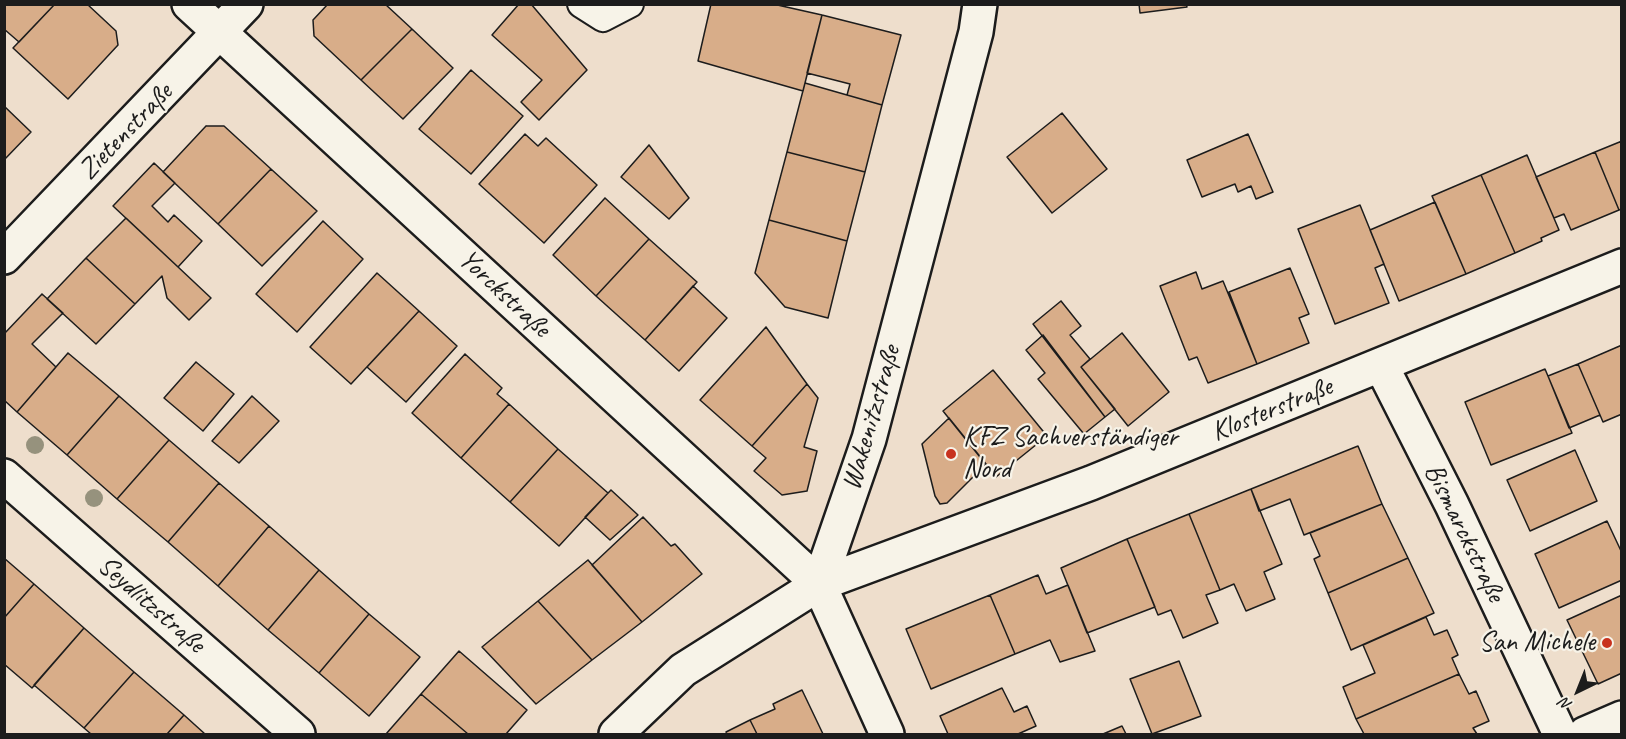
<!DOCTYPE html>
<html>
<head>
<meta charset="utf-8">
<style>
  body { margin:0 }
  #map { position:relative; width:1626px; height:739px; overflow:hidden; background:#eedecc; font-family:Caveat,sans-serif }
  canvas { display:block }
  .frame { position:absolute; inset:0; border:6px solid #1c1c1c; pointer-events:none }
  .north { position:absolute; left:1548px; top:661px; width:60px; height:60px; -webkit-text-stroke:4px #f7f3e8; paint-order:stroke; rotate:223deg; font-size:16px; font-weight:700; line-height:24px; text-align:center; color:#1c1c1c }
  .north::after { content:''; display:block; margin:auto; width:21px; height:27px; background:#1c1c1c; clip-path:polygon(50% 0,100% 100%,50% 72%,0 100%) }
</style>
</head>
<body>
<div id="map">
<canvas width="1626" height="739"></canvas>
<div class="frame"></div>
<div class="north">N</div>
</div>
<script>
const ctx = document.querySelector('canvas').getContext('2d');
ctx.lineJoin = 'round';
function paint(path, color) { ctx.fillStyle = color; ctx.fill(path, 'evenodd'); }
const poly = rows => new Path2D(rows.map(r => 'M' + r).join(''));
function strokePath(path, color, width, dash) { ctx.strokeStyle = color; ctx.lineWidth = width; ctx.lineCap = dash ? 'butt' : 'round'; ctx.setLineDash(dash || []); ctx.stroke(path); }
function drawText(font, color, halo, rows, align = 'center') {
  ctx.font = font + ' Caveat,sans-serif'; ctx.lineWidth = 4.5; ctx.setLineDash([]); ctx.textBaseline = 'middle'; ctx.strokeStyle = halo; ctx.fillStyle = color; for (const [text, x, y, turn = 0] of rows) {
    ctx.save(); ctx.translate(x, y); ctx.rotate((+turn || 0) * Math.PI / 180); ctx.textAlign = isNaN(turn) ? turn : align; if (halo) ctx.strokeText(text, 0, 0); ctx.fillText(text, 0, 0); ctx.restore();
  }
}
const building = poly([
  [4,4,55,4,19,42,4,29,4,4],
  [55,4,87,4,116,31,118,45,68,99,13,48,55,4],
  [328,4,385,4,412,29,361,80,314,36,313,20,328,4],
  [519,4,531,4,587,70,539,120,521,102,542,80,492,35,519,4],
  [711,4,773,4,822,15,803,91,698,61,711,4],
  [1139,4,1186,4,1187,7,1140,13,1139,4],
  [822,15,901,35,882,105,847,95,850,84,807,73,822,15],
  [412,29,453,68,403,119,361,80,412,29],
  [471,70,523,116,471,174,419,129,471,70],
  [805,83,882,105,865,172,787,152,805,83],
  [4,106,31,132,4,160,4,106],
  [1062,113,1107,169,1052,213,1007,157,1062,113],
  [206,126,224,126,271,169,218,224,163,172,206,126],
  [525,134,538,146,546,138,597,185,544,243,479,184,525,134],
  [1248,134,1273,192,1256,199,1251,186,1238,192,1235,184,1202,197,1187,160,1248,134],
  [1622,141,1622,209,1619,210,1595,152,1622,141],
  [649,145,689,198,669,219,621,177,649,145],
  [787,152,865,172,847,241,769,220,787,152],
  [1595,152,1619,210,1571,230,1564,214,1554,218,1536,177,1595,152],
  [1527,155,1559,230,1541,238,1542,241,1515,253,1481,175,1527,155],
  [154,163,175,183,152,206,168,222,174,215,202,241,178,267,113,206,154,163],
  [271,169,317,211,262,266,218,224,271,169],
  [1481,175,1515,253,1466,274,1432,196,1481,175],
  [605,198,649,239,596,296,553,255,605,198],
  [1435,202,1466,274,1399,301,1370,230,1435,202],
  [1360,205,1384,264,1375,268,1389,303,1335,324,1298,229,1360,205],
  [126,218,211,298,189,320,167,298,162,276,135,304,86,258,126,218],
  [769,220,847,241,828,318,785,307,755,273,769,220],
  [323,221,363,259,297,332,256,294,323,221],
  [649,239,697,282,645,340,596,296,649,239],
  [86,258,135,304,96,344,47,299,86,258],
  [1290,268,1309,314,1299,318,1309,343,1257,364,1229,292,1290,268],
  [1196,272,1202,289,1223,281,1257,364,1208,383,1197,357,1189,360,1160,286,1196,272],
  [377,273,419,311,351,384,310,347,377,273],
  [693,286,727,318,679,371,645,340,693,286],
  [42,294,63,313,32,344,56,367,17,412,4,400,4,334,42,294],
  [1061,301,1081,326,1070,335,1090,359,1081,367,1115,409,1105,417,1033,324,1061,301],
  [419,311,457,346,406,402,367,367,419,311],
  [766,327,807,384,752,446,700,400,766,327],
  [1122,333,1169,392,1128,426,1081,367,1122,333],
  [1043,335,1105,417,1084,434,1038,379,1045,373,1026,350,1043,335],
  [1622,345,1622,414,1603,422,1578,364,1622,345],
  [68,353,119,396,67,455,17,412,68,353],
  [465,354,502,388,497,394,509,404,461,458,412,413,465,354],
  [196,362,234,394,203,431,164,398,196,362],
  [1578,364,1600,415,1569,428,1548,376,1578,364],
  [1545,369,1572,433,1491,465,1465,402,1545,369],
  [993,370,1047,436,996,477,943,411,993,370],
  [807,384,818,398,804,447,817,451,807,491,782,495,754,471,766,458,752,446,807,384],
  [119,396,169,440,117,499,67,455,119,396],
  [252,396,279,421,239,463,212,441,252,396],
  [509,404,558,449,510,502,461,458,509,404],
  [949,418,986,464,947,503,940,504,935,496,922,444,949,418],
  [169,440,219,483,168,542,117,499,169,440],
  [1358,446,1382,504,1304,535,1290,499,1259,511,1251,489,1358,446],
  [558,449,608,493,559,546,510,502,558,449],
  [1575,450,1597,501,1530,531,1507,480,1575,450],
  [219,483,269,526,218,586,168,542,219,483],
  [1251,489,1282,564,1264,572,1275,599,1246,611,1234,584,1220,590,1189,514,1251,489],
  [611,490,638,515,610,540,585,517,611,490],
  [1382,504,1408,558,1328,593,1314,559,1320,556,1310,533,1382,504],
  [1189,514,1220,590,1206,595,1218,623,1183,638,1171,610,1158,615,1127,539,1189,514],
  [643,517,671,546,675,544,702,574,642,622,592,565,643,517],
  [1607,521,1622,553,1622,580,1559,608,1535,554,1607,521],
  [269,526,319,570,268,630,218,586,269,526],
  [1127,539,1155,607,1087,633,1061,568,1127,539],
  [4,558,34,584,4,618,4,558],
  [1408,558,1434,613,1351,650,1328,593,1408,558],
  [588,560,642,622,592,660,538,601,588,560],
  [319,570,369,614,319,673,268,630,319,570],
  [1038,575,1046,594,1068,585,1095,651,1060,662,1050,640,1015,654,990,595,1038,575],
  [34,584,84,628,32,688,4,664,4,618,34,584],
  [990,595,1015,654,931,689,906,629,990,595],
  [1622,595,1622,673,1598,684,1567,620,1622,595],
  [538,601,592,660,536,704,482,647,538,601],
  [369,614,420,657,369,716,319,673,369,614],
  [1426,617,1434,635,1447,630,1458,655,1452,658,1459,674,1356,719,1343,687,1375,673,1363,645,1426,617],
  [84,628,134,672,84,728,34,685,84,628],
  [459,651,527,710,506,734,468,734,421,694,459,651],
  [1179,661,1201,716,1152,734,1130,679,1179,661],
  [134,672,184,715,167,734,91,734,84,728,134,672],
  [1459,674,1469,694,1476,691,1489,721,1473,728,1477,734,1364,734,1356,719,1459,674],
  [1002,688,1014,712,1027,706,1036,726,1018,734,948,734,940,716,1002,688],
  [802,690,823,734,757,734,750,720,775,709,773,704,802,690],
  [421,694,468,734,386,734,421,694],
  [184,715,205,734,167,734,184,715],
  [750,720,757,734,727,734,726,732,750,720],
  [1122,726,1126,734,1103,734,1122,726]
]);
paint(building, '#d8ad89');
strokePath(building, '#1c1c1c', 1.5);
const service = poly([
  [581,4,603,18,630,4]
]);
const minor = poly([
  [189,4,819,584,887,734],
  [4,257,246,4],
  [1381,365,1452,505,1560,734],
  [4,476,298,734],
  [819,584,869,439,976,32,980,4],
  [616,734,683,670,819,584,1091,483,1622,266],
  [1585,734,1622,718]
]);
strokePath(service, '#1c1c1c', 30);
strokePath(minor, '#1c1c1c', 38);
strokePath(service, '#f7f3e8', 26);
strokePath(minor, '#f7f3e8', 33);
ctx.fillStyle = '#96927d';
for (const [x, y] of [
  [35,445],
  [94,498]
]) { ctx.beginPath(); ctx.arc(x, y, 9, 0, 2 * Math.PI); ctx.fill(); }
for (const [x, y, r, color] of [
  [951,454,6,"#c8321e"],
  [1607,643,6,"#c8321e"]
]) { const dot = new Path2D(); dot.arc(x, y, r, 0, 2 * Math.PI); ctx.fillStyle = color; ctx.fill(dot); strokePath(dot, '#f7f3e8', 2); }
drawText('28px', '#1c1c1c', '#f7f3e8', [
  ["Zietenstraße",126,132,-46],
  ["Yorckstraße",504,294,43],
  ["Klosterstraße",1272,410,-22],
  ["Wakenitzstraße",872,418,-74],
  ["Bismarckstraße",1464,533,64],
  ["Seydlitzstraße",151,605,41]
]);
drawText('28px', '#1c1c1c', '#f7f3e8', [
  ["KFZ Sachverständiger",963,438],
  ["Nord",963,470],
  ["San Michele",1595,643,"right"]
], 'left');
</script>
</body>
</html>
